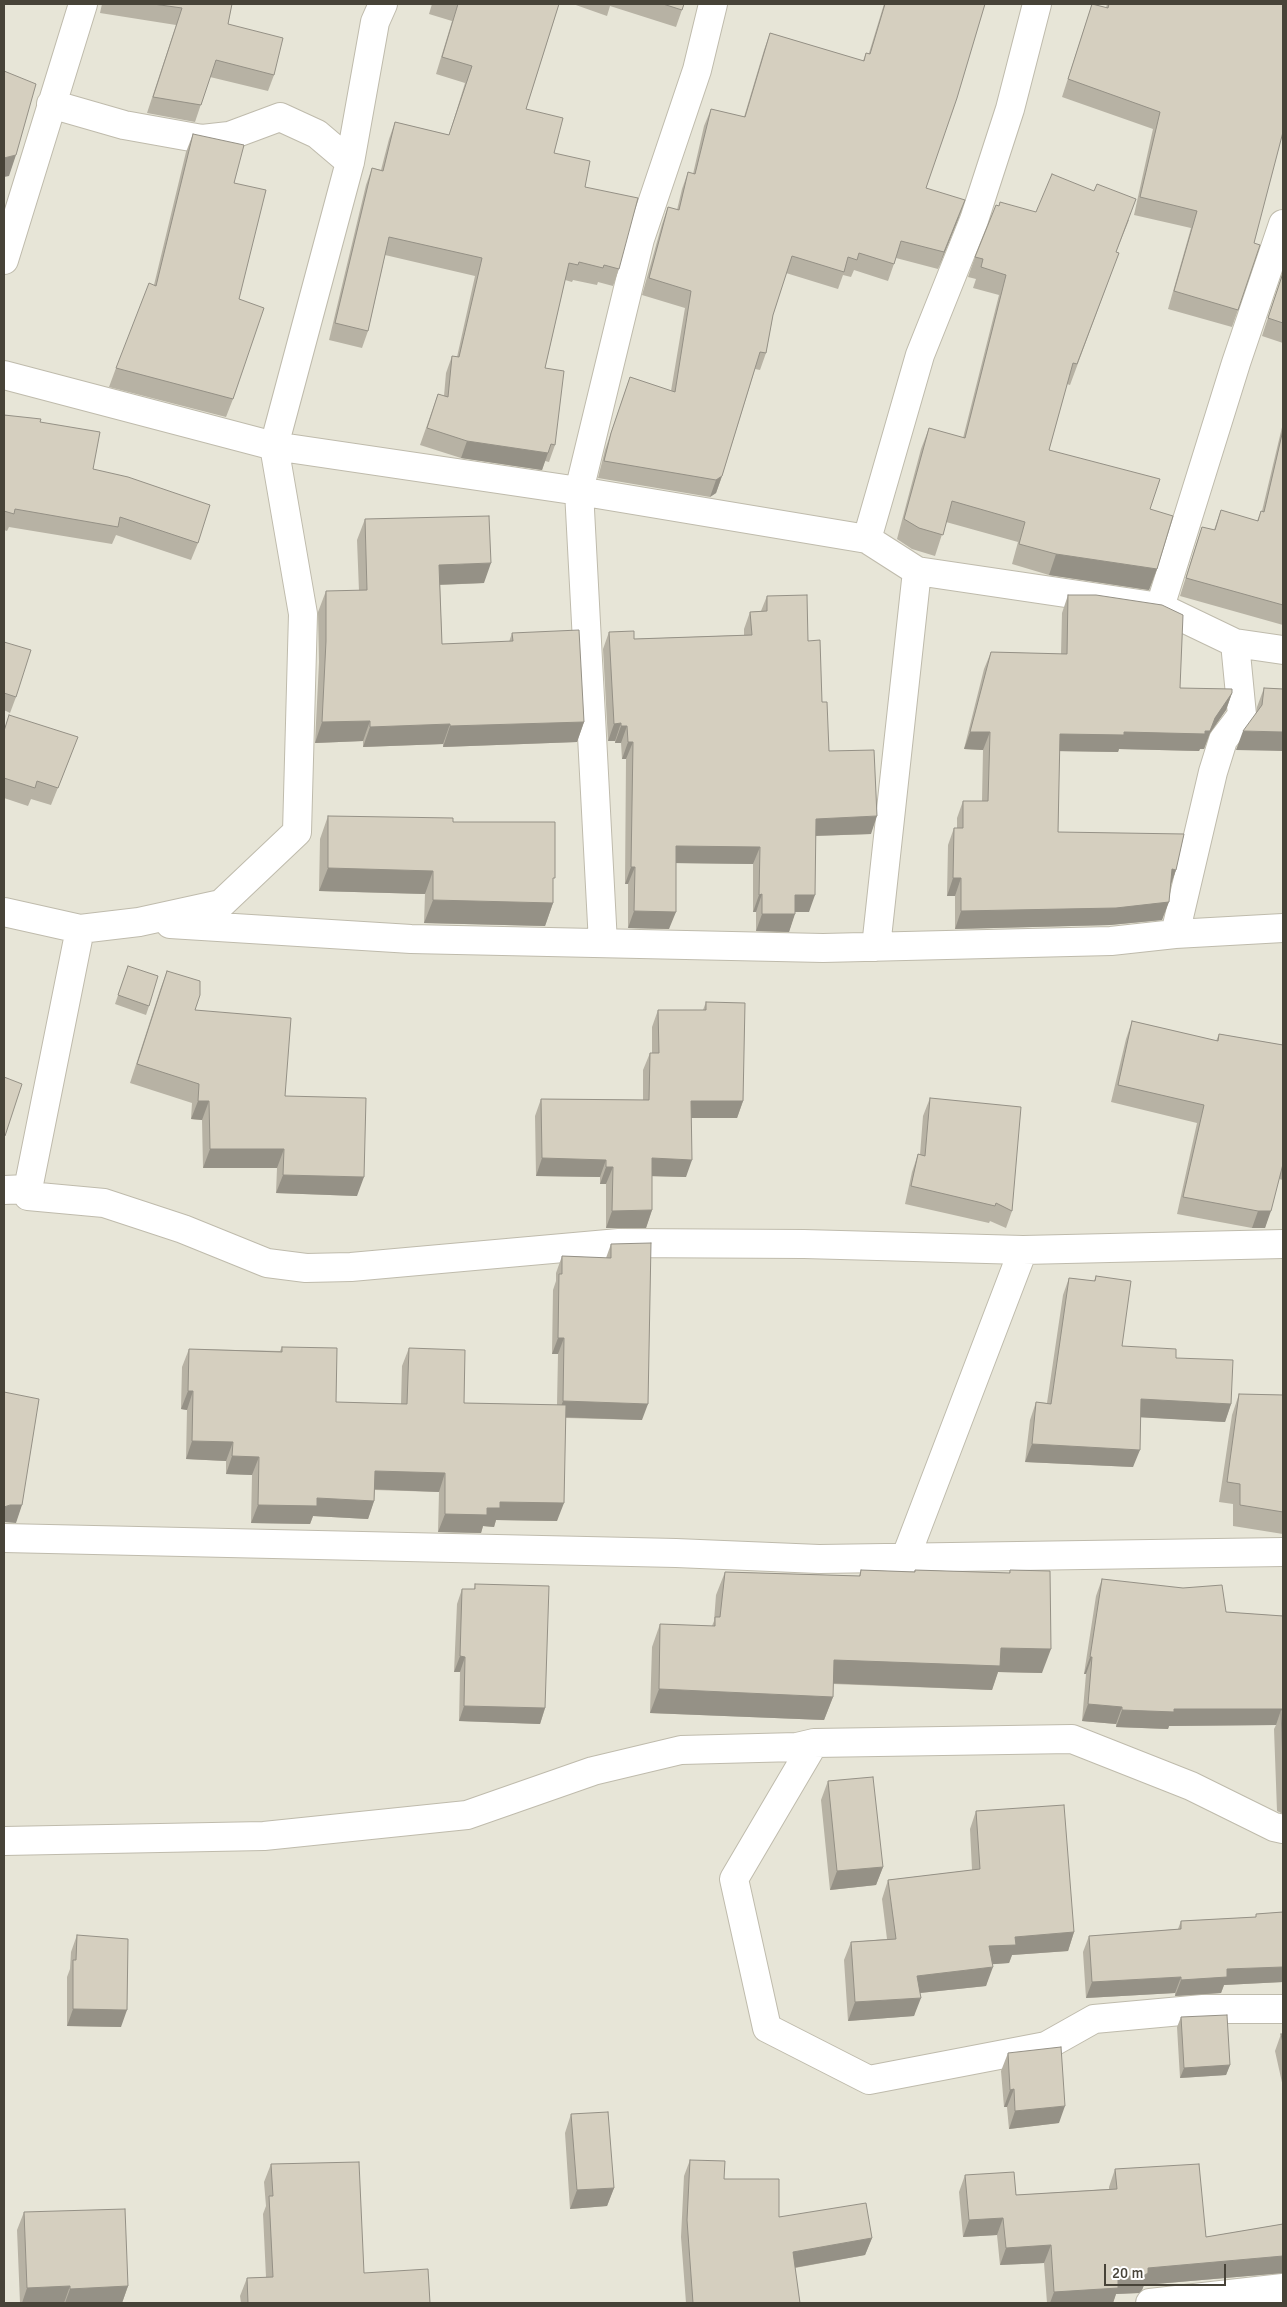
<!DOCTYPE html>
<html>
<head>
<meta charset="utf-8">
<style>
  body { margin:0 }
  #map { position:relative; width:1287px; height:2307px; overflow:hidden; background:#f4f2e9; font-family:Signika,sans-serif }
  canvas { display:block }
  .frame { position:absolute; inset:0; border:5px solid #474338; pointer-events:none }
  .scale { position:absolute; left:1104px; top:2264px; width:122px; height:22px; box-sizing:border-box; border:2px solid #474338; border-top:0; padding-left:6px; font-size:15px; line-height:18px; white-space:nowrap; color:#474338; -webkit-text-stroke:4px #fff; paint-order:stroke }
</style>
</head>
<body>
<div id="map">
<canvas width="1287" height="2307"></canvas>
<div class="frame"></div>
<div class="scale">20 m</div>
</div>
<script>
const ctx = document.querySelector('canvas').getContext('2d');
ctx.lineJoin = 'round';
function paint(path, color) { ctx.fillStyle = color; ctx.fill(path, 'evenodd'); }
const poly = rows => new Path2D(rows.map(r => 'M' + r).join(''));
function strokePath(path, color, width, dash) { ctx.strokeStyle = color; ctx.lineWidth = width; ctx.lineCap = dash ? 'butt' : 'round'; ctx.setLineDash(dash || []); ctx.stroke(path); }
paint(poly([
  [4,4,1283,4,1283,2303,4,2303]
]), '#e7e5d7');
const minor = poly([
  [51,104,124,125,202,139,229,136,280,117,317,134,350,162],
  [4,260,83,4],
  [4,375,274,446,579,491,867,539,917,571,1160,607,1235,643,1283,650],
  [867,539,920,355,974,220,1010,109,1037,4],
  [1160,607,1236,363,1283,224],
  [4,912,80,929],
  [170,924,411,939,823,948,1111,941,1175,934,1283,928],
  [1175,934,1213,772,1223,740,1242,715,1235,643],
  [603,943,579,491,640,239,697,70,713,4],
  [876,947,917,571],
  [28,1189,80,929,139,922,221,904,297,832,303,614,274,446,350,162,375,22,383,4],
  [4,1190,28,1189,28,1196,104,1203,183,1229,267,1263,306,1268,351,1267,619,1243,804,1244,1023,1250,1283,1244],
  [4,1538,676,1553,819,1559,1283,1552],
  [905,1559,1023,1250],
  [814,1743,734,1879,767,2028,869,2080,1046,2046,1094,2019,1203,2009,1283,2009],
  [4,1841,264,1836,467,1815,593,1771,681,1750,797,1747,814,1743,1072,1739,1191,1786,1274,1827,1283,1829],
  [1150,2303,1283,2288]
]);
strokePath(minor, '#bfbbac', 30);
strokePath(minor, '#fff', 28);
paint(poly([
  [102,4,232,4,228,24,274,75,268,91,210,77,195,122,147,113,176,25,100,13],
  [432,4,559,4,526,109,554,153,585,187,619,269,613,286,598,282,597,285,573,280,572,282,565,280,545,368,555,445,549,462,545,461,542,470,461,458,420,445,438,394,444,396,446,373,452,356,457,357,475,276,385,255,368,331,362,348,329,340,366,185,372,168,381,170,389,139,395,122,449,135,465,83,436,74,452,21,429,14],
  [573,4,684,4,676,27,610,6,607,16],
  [884,4,985,4,926,188,959,217,938,269,896,258,888,281,854,270,851,277,843,275,838,289,786,273,773,315,766,353,760,370,755,369,722,476,716,493,710,497,598,478,605,450,630,377,671,391,685,308,642,295,662,224,668,207,677,210,682,189,688,172,693,174,704,126,711,109,744,117,764,50,770,33,863,61,866,53,869,53],
  [1092,4,1106,8,1107,4,1283,4,1254,243,1238,310,1232,327,1168,309,1191,228,1134,215,1153,129,1062,97],
  [193,134,234,183,239,299,233,399,226,417,109,387,116,368,154,285,186,152],
  [1036,212,1129,220,1116,252,1111,274,1070,385,1067,384,1049,450,1150,509,1157,569,1149,590,1049,575,1012,564,1018,542,946,522,935,556,912,549,897,539,921,449,929,428,963,438,999,295,973,288,976,279,968,277,975,257],
  [1283,272,1283,343,1262,336],
  [4,415,40,422,93,469,198,543,191,560,116,535,112,544,9,527,7,531,4,530],
  [1283,423,1283,625,1180,596,1196,545,1202,527,1214,530,1221,510,1257,521,1261,511,1262,511],
  [365,519,484,583,440,585,442,644,509,642,512,633,584,722,577,742,443,747,443,744,363,747,363,741,315,743,319,662,318,612,326,591,359,591,357,540],
  [1068,595,1180,688,1232,693,1226,710,1210,733,1204,749,1200,749,1199,751,1119,749,1118,752,1059,751,1058,832,1176,870,1170,887,1162,920,1110,925,955,929,955,896,947,896,948,845,954,828,957,828,957,818,963,801,982,801,983,750,964,749,984,669,991,652,1061,654,1062,613],
  [767,596,808,641,822,702,829,751,871,834,816,836,809,912,795,912,789,932,756,931,756,912,753,912,753,864,676,863,669,929,628,928,628,884,625,884,626,759,622,759,621,743,615,743,615,741,608,741,603,649,609,632,634,639,744,635,744,629,750,612,761,611],
  [4,642,16,697,10,713,4,710],
  [1264,688,1283,689,1236,750,1256,713,1257,707],
  [4,731,71,755,51,805,31,799,28,806,4,798],
  [328,816,453,822,553,883,553,903,545,926,424,923,425,894,319,891,320,839],
  [128,966,149,1006,146,1015,115,1004],
  [167,971,195,1010,285,1096,357,1196,276,1193,277,1168,203,1168,202,1120,191,1119,192,1103,130,1083,160,990],
  [706,1002,743,1101,737,1118,691,1118,686,1177,652,1176,652,1210,646,1228,606,1228,606,1184,600,1184,600,1177,536,1176,535,1116,541,1099,643,1100,643,1070,650,1053,652,1053,652,1027,658,1010,703,1010],
  [1132,1021,1216,1041,1219,1034,1283,1045,1283,1180,1279,1179,1265,1228,1252,1228,1177,1214,1197,1123,1111,1102,1126,1039],
  [930,1098,1012,1211,1006,1228,990,1221,989,1223,905,1204,912,1172,918,1154,920,1155,923,1116],
  [611,1244,642,1420,566,1418,557,1521,496,1520,494,1527,483,1526,481,1533,438,1532,439,1492,375,1490,374,1501,368,1519,313,1516,310,1524,251,1523,252,1475,226,1474,226,1461,186,1459,187,1410,181,1409,182,1367,189,1349,280,1351,282,1347,336,1402,401,1404,402,1366,409,1348,464,1403,557,1405,558,1354,552,1354,553,1290,556,1281,556,1273,562,1256,606,1258],
  [1096,1276,1122,1346,1176,1358,1231,1404,1225,1422,1141,1417,1133,1467,1025,1462,1030,1420,1036,1402,1047,1403,1063,1295,1069,1278,1094,1281],
  [1239,1394,1283,1395,1283,1534,1233,1526,1233,1504,1219,1502,1232,1415],
  [861,1570,914,1572,915,1570,1009,1573,1010,1570,1042,1673,998,1672,992,1690,833,1684,833,1697,824,1720,650,1713,652,1647,660,1624,712,1626,714,1621,716,1595,725,1572,859,1576],
  [1102,1579,1226,1612,1283,1616,1283,1814,1277,1811,1274,1729,1276,1725,1169,1726,1168,1729,1116,1727,1116,1724,1082,1721,1086,1674,1084,1674,1096,1596],
  [475,1584,545,1708,540,1724,459,1721,460,1672,454,1672,457,1604,462,1589,474,1589],
  [828,1781,883,1867,876,1885,830,1890,821,1800],
  [976,1811,1074,1932,1068,1951,1012,1955,1009,1963,992,1964,986,1986,920,1993,914,2016,848,2021,844,1960,851,1942,887,1939,882,1899,888,1880,972,1870,970,1829],
  [1283,1912,1283,1982,1224,1985,1221,1993,1175,1996,1175,1993,1086,1998,1083,1952,1089,1936,1178,1929,1181,1921,1256,1917,1256,1914],
  [77,1935,121,2027,67,2026,67,1977,70,1969,71,1952],
  [1181,2017,1230,2065,1226,2075,1180,2078,1177,2027],
  [1281,2034,1283,2034,1283,2087,1275,2051],
  [1008,2053,1059,2123,1009,2129,1007,2107,1004,2107,1001,2071],
  [571,2114,614,2188,607,2206,570,2209,565,2133],
  [690,2160,724,2179,779,2217,872,2238,865,2255,795,2268,800,2303,686,2303,681,2237,684,2176],
  [271,2164,364,2273,430,2303,241,2303,240,2296,247,2278,266,2277,263,2214,266,2206,264,2182],
  [1115,2169,1206,2237,1283,2224,1283,2273,1144,2285,1142,2290,1139,2293,1116,2294,1113,2303,1047,2303,1044,2263,1000,2265,997,2235,963,2237,959,2192,965,2175,1016,2195,1109,2189,1109,2187],
  [24,2212,128,2286,122,2303,20,2303,17,2230]
]), '#b7b2a4');
paint(poly([
  [16,155,9,176,4,177,4,158],
  [965,200,959,217,938,269,944,252],
  [467,441,548,453,542,470,461,458],
  [722,476,716,493,710,497,716,480],
  [1056,554,1157,569,1149,590,1049,575],
  [491,563,484,583,432,585,439,565],
  [1232,693,1226,710,1210,733,1204,749,1200,749,1199,751,1119,749,1118,752,1053,751,1060,734,1124,732,1205,731],
  [370,721,363,741,315,743,322,722],
  [584,722,577,742,443,747,450,726],
  [621,723,615,741,608,741,614,724],
  [450,724,443,744,363,747,370,727],
  [621,726,627,726,621,743,615,743],
  [1243,731,1283,732,1283,751,1236,750],
  [970,732,990,732,983,750,964,749],
  [628,742,633,742,626,759,622,759],
  [877,816,871,834,810,836,816,819],
  [676,846,760,847,753,864,670,863],
  [631,867,635,867,628,884,625,884],
  [328,868,433,871,425,894,319,891],
  [1172,869,1176,870,1170,887],
  [953,878,961,878,955,896,947,896],
  [762,894,756,912,753,912,759,895],
  [795,895,815,895,809,912,789,912],
  [433,900,553,903,545,926,424,923],
  [1169,902,1162,920,1110,925,955,929,961,911],
  [634,911,676,912,669,929,628,928],
  [762,914,795,914,789,932,756,931],
  [198,1101,209,1101,202,1120,191,1119],
  [691,1101,743,1101,737,1118,685,1118],
  [210,1149,284,1149,277,1168,203,1168],
  [542,1158,606,1160,600,1177,536,1176],
  [652,1158,692,1160,686,1177,646,1176],
  [606,1167,613,1167,606,1184,600,1184],
  [283,1175,364,1177,357,1196,276,1193],
  [652,1210,646,1228,606,1228,612,1211],
  [1258,1211,1271,1211,1265,1228,1252,1228],
  [558,1338,564,1338,558,1354,552,1354],
  [188,1391,193,1391,187,1410,181,1409],
  [1141,1399,1231,1404,1225,1422,1135,1417],
  [563,1401,648,1404,642,1420,557,1417],
  [192,1441,233,1442,226,1461,186,1459],
  [1032,1444,1140,1450,1133,1467,1025,1462],
  [232,1456,259,1457,252,1475,226,1474],
  [375,1471,445,1473,439,1492,368,1489],
  [317,1498,374,1501,368,1519,313,1516,310,1524,251,1523,258,1505],
  [500,1502,564,1503,557,1521,496,1520,494,1527,483,1526,481,1533,438,1532,445,1514],
  [10,1505,22,1505,16,1523,4,1522,4,1507],
  [1001,1648,1051,1649,1042,1673,998,1672,992,1690,825,1683,834,1660],
  [460,1656,465,1657,460,1672,454,1672],
  [1090,1657,1092,1657,1086,1674,1084,1674],
  [659,1689,833,1697,824,1720,650,1713],
  [1088,1704,1122,1707,1116,1724,1082,1721],
  [464,1706,545,1708,540,1724,459,1721],
  [1174,1709,1283,1709,1283,1720,1281,1710,1276,1725,1169,1726,1168,1729,1116,1727,1122,1710],
  [883,1867,876,1885,830,1890,837,1871],
  [1074,1932,1068,1951,1012,1955,1009,1963,982,1965,989,1946,1015,1937],
  [993,1967,986,1986,910,1994,917,1976],
  [1283,1967,1283,1982,1224,1985,1221,1993,1175,1996,1181,1980,1227,1969],
  [1181,1977,1175,1993,1086,1998,1092,1982],
  [921,1998,914,2016,848,2021,855,2002],
  [73,2009,127,2010,121,2027,67,2026],
  [1230,2065,1226,2075,1180,2078,1184,2068],
  [1014,2089,1007,2107,1004,2107,1010,2090],
  [1065,2106,1059,2123,1009,2129,1015,2111],
  [614,2188,607,2206,570,2209,577,2190],
  [1003,2218,997,2235,963,2237,969,2220],
  [872,2238,865,2255,787,2269,793,2252],
  [1051,2245,1044,2263,1000,2265,1006,2248],
  [1283,2256,1283,2273,1144,2285,1142,2290,1139,2293,1116,2294,1113,2303,1050,2303,1054,2292,1118,2277,1148,2268],
  [70,2286,64,2303,22,2303,27,2288],
  [128,2286,122,2303,65,2303,70,2289]
]), '#959186');
const building = poly([
  [153,4,232,4,228,24,283,38,274,75,216,60,201,105,153,97,182,8,153,4],
  [458,4,559,4,526,109,563,118,554,153,590,161,585,187,638,198,619,269,604,265,603,268,579,262,578,265,569,263,545,368,564,371,555,445,551,444,548,453,467,441,427,428,438,394,448,397,452,356,459,357,482,258,389,237,368,331,335,323,372,168,383,171,395,122,449,135,472,66,442,57,458,4],
  [663,4,684,4,682,10,663,4],
  [885,4,985,4,957,98,926,188,965,200,944,252,901,241,894,264,859,253,857,260,848,257,844,272,792,256,773,315,766,353,760,352,722,476,716,480,604,461,611,433,630,377,675,392,691,291,649,278,668,207,679,210,688,172,695,174,711,109,745,117,770,33,864,61,866,53,870,54,885,4],
  [1092,4,1108,8,1109,4,1283,4,1283,132,1254,243,1260,245,1238,310,1174,291,1197,211,1140,197,1160,112,1068,79,1092,4],
  [4,71,36,84,16,155,4,158,4,71],
  [193,134,244,145,234,183,266,190,239,299,264,308,233,399,116,368,149,283,156,286,193,134],
  [1052,174,1094,191,1097,184,1136,199,1116,252,1119,253,1077,364,1073,363,1049,450,1160,479,1150,509,1173,516,1157,569,1056,554,1019,544,1025,522,952,501,943,535,919,528,904,519,929,428,965,438,1006,275,981,267,983,259,975,257,996,205,999,206,1000,202,1036,212,1052,174],
  [1283,273,1283,323,1268,318,1283,273],
  [4,415,41,419,40,422,100,432,93,469,128,477,210,505,198,543,120,517,118,527,15,509,14,514,4,511,4,415],
  [1283,430,1283,605,1186,578,1202,527,1215,530,1221,510,1258,521,1261,511,1264,512,1283,430],
  [489,516,491,563,439,565,442,644,513,641,512,633,579,630,584,722,450,726,450,724,370,727,370,721,322,722,326,641,326,591,367,590,365,519,489,516],
  [807,595,808,641,820,640,822,702,827,702,829,751,874,750,877,816,816,819,815,895,795,895,795,914,762,914,762,894,759,895,760,847,676,846,676,912,634,911,635,867,631,867,633,742,628,742,627,726,621,726,621,723,614,724,609,632,634,631,634,639,752,635,750,612,767,611,767,596,807,595],
  [1068,595,1096,595,1162,605,1183,615,1180,688,1232,689,1232,693,1215,718,1210,731,1205,731,1205,734,1124,732,1124,735,1060,734,1058,832,1184,834,1176,870,1172,869,1169,902,1116,908,961,911,961,878,953,878,954,828,963,828,963,801,988,801,990,732,970,732,991,652,1067,654,1068,595],
  [4,642,31,650,16,697,4,693,4,642],
  [1264,688,1283,689,1283,732,1243,731,1262,705,1264,688],
  [9,715,78,737,58,788,37,781,35,788,4,778,4,731,9,715],
  [328,816,453,818,453,822,555,822,555,878,553,878,553,903,433,900,433,871,328,868,328,816],
  [128,966,158,976,149,1006,118,995,128,966],
  [167,971,200,981,200,995,195,1010,291,1018,285,1096,366,1098,364,1177,283,1175,284,1149,210,1149,209,1101,198,1101,199,1084,137,1064,167,971],
  [706,1002,745,1003,743,1101,691,1101,692,1160,652,1158,652,1210,612,1211,613,1167,606,1167,606,1160,542,1158,541,1099,649,1100,650,1053,659,1053,658,1010,706,1010,706,1002],
  [1132,1021,1218,1041,1219,1034,1283,1045,1283,1164,1271,1211,1258,1211,1183,1197,1204,1105,1118,1085,1132,1021],
  [4,1077,22,1084,5,1136,4,1136,4,1077],
  [930,1098,1021,1107,1012,1211,996,1203,995,1206,911,1186,918,1154,925,1156,930,1098],
  [651,1243,648,1404,563,1401,564,1338,558,1338,559,1274,562,1274,562,1256,611,1258,611,1244,651,1243],
  [1096,1276,1131,1281,1122,1346,1176,1349,1176,1358,1233,1360,1231,1404,1141,1399,1140,1450,1032,1444,1036,1402,1051,1404,1069,1278,1095,1281,1096,1276],
  [282,1347,337,1348,336,1402,407,1404,409,1348,465,1350,464,1403,566,1405,564,1503,500,1502,500,1508,487,1508,487,1515,445,1514,445,1473,375,1471,374,1501,317,1498,317,1506,258,1505,259,1457,232,1456,233,1442,192,1441,193,1391,188,1391,189,1349,282,1352,282,1347],
  [4,1392,39,1399,22,1505,10,1505,4,1507,4,1392],
  [1239,1394,1283,1395,1283,1512,1240,1505,1240,1484,1227,1482,1239,1394],
  [861,1570,915,1572,915,1570,1010,1573,1010,1570,1050,1571,1051,1649,1001,1648,1000,1666,834,1660,833,1697,659,1689,660,1624,715,1626,715,1617,720,1617,725,1572,860,1576,861,1570],
  [1102,1579,1183,1588,1222,1585,1226,1612,1283,1616,1283,1709,1174,1709,1174,1712,1122,1710,1122,1707,1088,1704,1092,1657,1090,1657,1102,1579],
  [475,1584,549,1586,545,1708,464,1706,465,1657,460,1656,462,1589,475,1589,475,1584],
  [1281,1710,1283,1710,1283,1765,1281,1710],
  [873,1777,883,1867,837,1871,828,1781,873,1777],
  [1064,1805,1074,1932,1015,1937,1016,1945,989,1946,993,1967,917,1976,921,1998,855,2002,851,1942,896,1939,888,1880,980,1869,976,1811,1064,1805],
  [1283,1912,1283,1967,1227,1969,1227,1977,1181,1980,1181,1977,1092,1982,1089,1936,1181,1929,1181,1921,1256,1917,1256,1914,1283,1912],
  [77,1935,128,1939,127,2010,73,2009,73,1960,76,1960,77,1935],
  [1227,2015,1230,2065,1184,2068,1181,2017,1227,2015],
  [1281,2034,1283,2034,1283,2043,1281,2034],
  [1061,2047,1065,2106,1015,2111,1014,2089,1010,2090,1008,2053,1061,2047],
  [608,2112,614,2188,577,2190,571,2114,608,2112],
  [690,2160,725,2161,724,2179,779,2179,779,2217,866,2203,872,2238,793,2252,800,2303,693,2303,687,2220,690,2160],
  [359,2162,364,2273,428,2269,430,2303,248,2303,247,2278,273,2277,269,2196,273,2196,271,2164,359,2162],
  [1199,2164,1206,2237,1283,2224,1283,2256,1148,2268,1148,2273,1145,2275,1118,2277,1118,2288,1054,2292,1051,2245,1006,2248,1003,2218,969,2220,965,2175,1014,2172,1016,2195,1117,2189,1115,2169,1199,2164],
  [125,2209,128,2286,70,2289,70,2286,27,2288,24,2212,125,2209]
]);
paint(building, '#d5cfbf');
strokePath(building, '#959186', 1);
</script>
</body>
</html>
